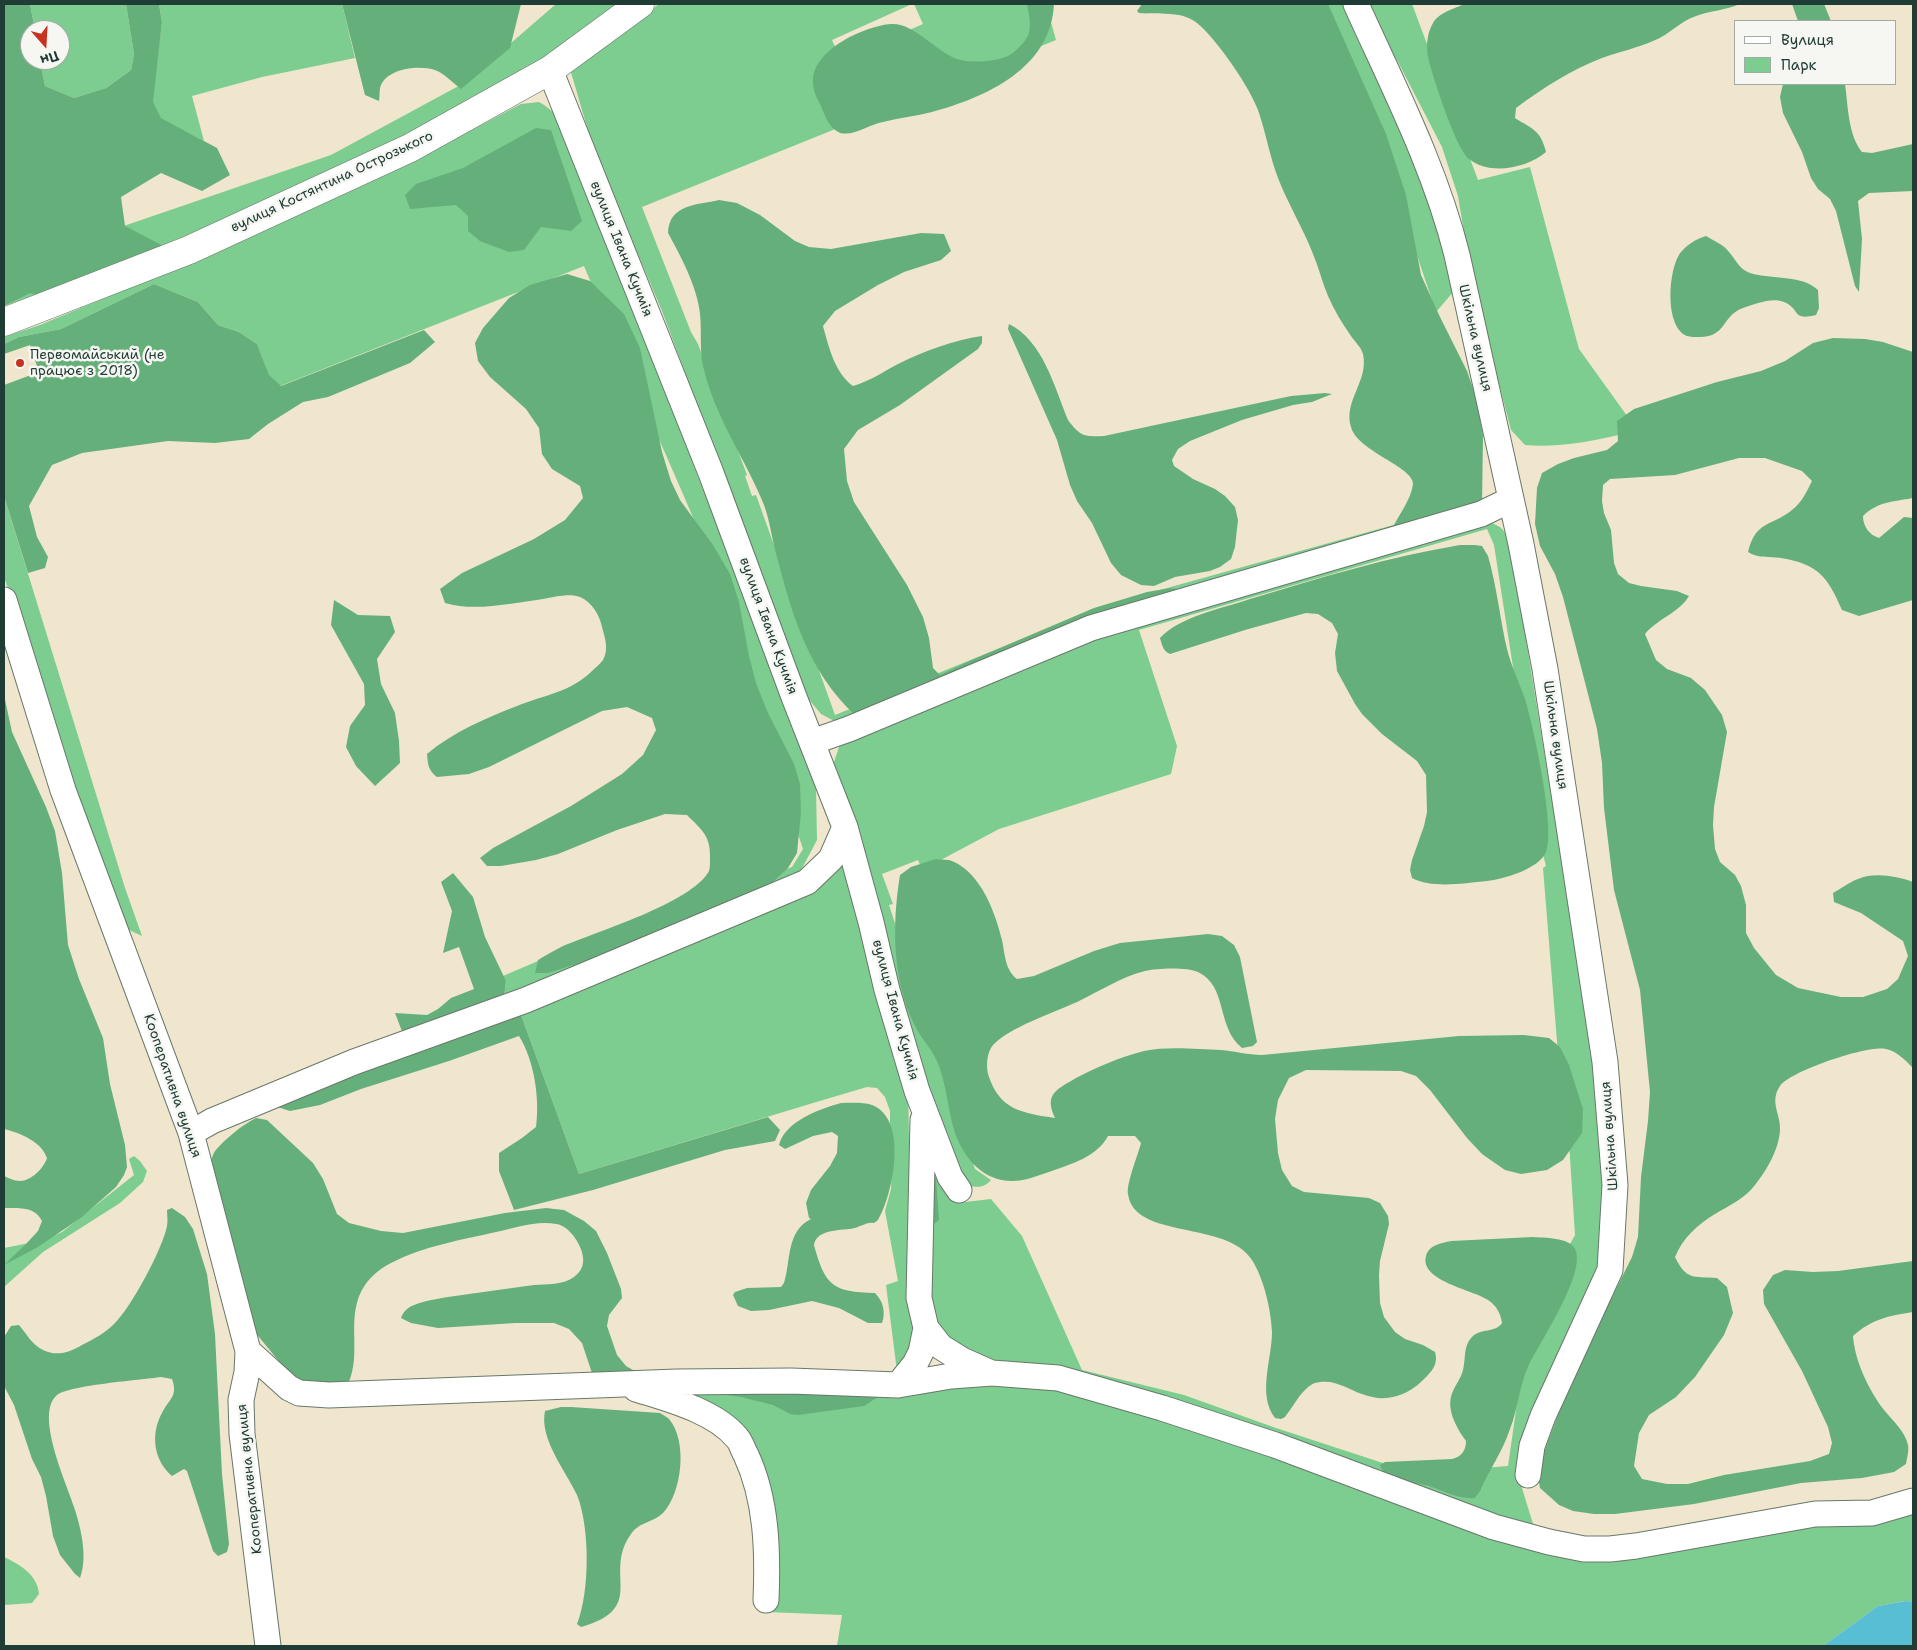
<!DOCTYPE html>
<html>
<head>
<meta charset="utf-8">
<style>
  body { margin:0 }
  #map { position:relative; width:1917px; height:1650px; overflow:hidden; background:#efe6cd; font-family:"Shantell Sans",sans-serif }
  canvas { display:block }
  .frame { position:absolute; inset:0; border:5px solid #1f3d34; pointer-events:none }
  .legend { position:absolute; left:1734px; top:20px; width:162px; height:65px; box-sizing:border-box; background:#f6f6f2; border:1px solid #a0aca6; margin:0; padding:6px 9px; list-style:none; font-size:15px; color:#1f3d34 }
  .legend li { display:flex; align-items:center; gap:10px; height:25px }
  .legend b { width:25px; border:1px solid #a0aca6 }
  .north { position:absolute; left:20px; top:20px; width:50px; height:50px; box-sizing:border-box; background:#f6f6f2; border:1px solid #a0aca6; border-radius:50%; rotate:161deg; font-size:14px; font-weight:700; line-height:20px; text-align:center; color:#1f3d34 }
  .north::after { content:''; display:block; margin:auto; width:18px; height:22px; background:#c8321e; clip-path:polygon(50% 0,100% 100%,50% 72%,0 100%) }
</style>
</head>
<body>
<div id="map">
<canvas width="1917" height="1650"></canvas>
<div class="frame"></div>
<ul class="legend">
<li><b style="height:6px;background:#fff"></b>Вулиця</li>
<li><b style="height:14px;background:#7ccd8f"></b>Парк</li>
</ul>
<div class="north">Пн</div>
</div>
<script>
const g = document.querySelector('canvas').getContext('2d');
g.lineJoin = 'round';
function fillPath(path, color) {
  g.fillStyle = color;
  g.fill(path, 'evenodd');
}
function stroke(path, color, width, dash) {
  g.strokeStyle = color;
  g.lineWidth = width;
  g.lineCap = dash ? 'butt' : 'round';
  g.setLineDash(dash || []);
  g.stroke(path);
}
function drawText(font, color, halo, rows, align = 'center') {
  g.font = font + ' "Shantell Sans",sans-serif';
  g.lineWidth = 5;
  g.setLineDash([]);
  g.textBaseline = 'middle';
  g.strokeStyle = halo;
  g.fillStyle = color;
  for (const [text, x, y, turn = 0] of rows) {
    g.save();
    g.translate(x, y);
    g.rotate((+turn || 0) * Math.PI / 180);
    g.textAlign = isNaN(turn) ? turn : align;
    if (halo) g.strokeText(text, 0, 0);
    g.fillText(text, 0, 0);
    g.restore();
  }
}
fillPath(new Path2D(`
  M30 4H126L134 54 131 70 106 88 74 98 45 86 40 60H60V30H35Z
  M159 4H342L355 58 262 77 192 96 204 141 160 118 152 102 162 22Z
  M556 4H619L500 88 325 177 85 278 4 306V267L331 155 466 82Z
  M659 4H912L832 40 841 60 923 24 914 4H1046L1056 40 642 207 691 332 698 344 747 475 745 476 752 496 756 495 835 715 1106 605 1476 502 838 723 821 714 806 696 662 311 594 151 570 69Z
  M1322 4H1345L1410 143 1444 242 1454 291 1436 312 1373 124Z
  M1363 4H1412L1478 180 1530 167 1579 349 1630 420 1649 428C1609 437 1567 449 1525 445L1511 430 1472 280 1458 196 1442 147 1398 62Z
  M539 102C563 115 568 134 578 159L816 789 817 840 798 876 504 998 506 981 503 976 683 899 743 885 792 867 803 849 714 581V567C672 466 626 367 584 266L280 386 269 376 257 344 239 332 218 325 198 302 154 284 61 329 19 337 4 344V337L40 325 232 245 374 178 468 132 521 104Z
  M4 496 125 888 142 936 127 929 120 920 4 577Z
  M1483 521C1505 525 1507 533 1512 553L1599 1091 1604 1195 1598 1273 1517 1472 1534 1527 992 1364 942 1339 927 1301 936 1178 932 1168 955 1196 965 1202 991 1199 1022 1236 1082 1370 1184 1395 1276 1428 1453 1486 1482 1468 1508 1466 1524 1355 1540 1299 1575 1235 1566 1096 1559 1066 1543 868 1546 866 1541 847 1494 545 1487 529 1139 630 1177 746 1171 774 999 829 922 870 918 860 882 874 893 904 889 905 975 1169 991 1180C984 1188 977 1188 967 1185L934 1120 834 776V762L840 744 1117 625Z
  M842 859 908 1089 911 1232 920 1333 897 1371 886 1285 898 1281 885 1211 891 1189 893 1135 890 1125V1111L885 1097 877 1088 867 1087 813 1103 579 1174 520 1012 618 975 769 907Z
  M134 1156 140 1161 147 1171 143 1182 120 1203 43 1252 4 1287V1248L45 1240 62 1232 134 1175 129 1159Z
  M953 1383 1044 1387 1124 1403 1588 1553 1913 1506V1602L1904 1601 1878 1606 1823 1646H837L842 1615 766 1612 758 1466 661 1388Z
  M4 1557C19 1564 38 1575 39 1594L32 1603 4 1605Z`), '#7ccd8f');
fillPath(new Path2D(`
  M4 4H30L35 30H30V60H40L45 86 74 98 106 88 131 70 134 54 126 4H159L162 22 153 102 161 118 217 148 230 175 202 191 161 173 121 197 125 226 167 248 44 297 30 293 4 306Z
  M342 4H521L510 48 461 89C453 83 444 73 435 70 419 65 389 68 381 85 379 89 380 96 379 101L365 95Z
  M1027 4H1054C1051 68 987 97 932 112 916 116 899 118 883 122 867 125 856 136 840 133 829 128 825 116 821 106 817 99 812 88 813 80 814 49 865 26 891 24 913 22 935 51 957 59 967 62 976 62 987 61 997 60 1007 58 1015 51 1034 35 1031 26 1027 4Z
  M1142 4H1328L1386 134 1406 195 1421 275 1440 317 1467 371 1475 394 1483 435 1482 505 1392 529C1399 514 1411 500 1413 484 1414 467 1357 451 1351 427 1343 401 1369 381 1363 354 1361 347 1355 342 1351 336 1342 323 1334 310 1328 296 1322 282 1319 268 1313 254 1303 228 1288 204 1278 178 1270 157 1266 134 1259 113 1252 90 1216 38 1197 23 1181 10 1158 15 1139 13L1137 11Z
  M1465 4H1740C1726 10 1710 11 1696 16 1679 22 1669 35 1653 41 1637 48 1619 52 1602 58 1571 70 1543 88 1516 108L1515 118C1532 129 1541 130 1546 152 1527 168 1490 176 1469 159 1456 149 1432 75 1428 57 1426 46 1427 33 1433 23 1438 13 1455 8 1465 4Z
  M1792 4H1824L1831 21H1798Z
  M1783 84H1845C1848 105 1848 135 1862 152L1872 153 1913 144V191L1869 193 1858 201 1862 239 1859 292 1855 286 1836 211 1830 199 1818 189 1811 178 1802 152 1783 113 1780 97Z
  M536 128 551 130 582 221 571 231 541 227 524 250 509 252 480 241 468 231V216L456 205 410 209 405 195 416 184 463 168Z
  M719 200 737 203 760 215 795 241 809 247 831 249 921 233 944 234 951 251 941 260 904 272 878 285 835 311 823 326C829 348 835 373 853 386 870 381 883 372 898 364 924 351 954 340 982 336V343L978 349 900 405 858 430 844 449 847 481 854 502 907 585 923 617 929 638 933 668 940 675 974 659 1094 608 1147 592 1171 588 1189 591 854 714C809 672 792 615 777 557 772 540 770 521 764 505 746 460 716 419 704 370 699 352 702 333 700 314 697 286 681 257 668 233 669 204 697 205 719 200Z
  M1706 236C1714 241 1723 244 1729 252 1736 260 1739 269 1750 273 1772 280 1801 274 1818 290L1819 308 1816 315C1791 321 1801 309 1784 302 1772 297 1755 304 1743 308 1721 316 1727 338 1698 337 1695 337 1690 337 1687 336 1664 327 1668 268 1681 252 1688 244 1696 239 1706 236Z
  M567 274 590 281 624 314 640 348 662 452 671 481 680 500 713 545 730 574 739 602 749 656 756 683 768 713 794 764 800 784 801 812 797 853 788 868 764 890 589 960 548 973H535L538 960C545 956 553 951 561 947 595 932 692 903 709 871 710 868 710 863 710 860 711 836 703 831 687 815L665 814 617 830 558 854 536 860 501 866H487L480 858 493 848 571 806 622 774 643 755 656 730 652 718 627 707 602 711 489 767 469 774 437 777C428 770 428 765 427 754 453 732 486 718 517 706 544 695 571 692 592 671 595 668 600 664 603 660 609 649 605 638 602 627 600 616 592 602 580 597 570 593 554 597 543 599 512 603 475 612 445 603L440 589 462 573 534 539 565 520 583 498 580 486 552 469 542 454 539 428 526 409 490 377 478 361 475 343 483 328 509 298 530 285Z
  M154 284 198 302 218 325 239 332 257 344 269 375 281 386 424 330 435 342 410 363 328 397 303 402 268 424 249 439 215 443 168 441 82 453 52 465 29 506 37 537 48 557 45 568 28 573 4 496V385L39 372 30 345 4 354V344L19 337 61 329Z
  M1009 324C1043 341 1054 386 1068 420 1080 436 1084 437 1104 436L1291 396 1325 393 1332 394 1312 402 1293 405 1242 420 1190 441 1178 449 1172 460 1174 466 1193 479 1215 489 1225 496 1235 507 1238 520 1235 547 1231 559 1220 567 1210 571 1175 577 1154 586 1141 585 1121 575 1111 563 1092 523 1077 501 1070 485 1057 440 1008 329Z
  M1833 338 1865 339 1883 342 1913 352V498C1892 502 1879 501 1863 516 1863 526 1869 535 1879 538L1904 517 1913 518V600L1859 616 1842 610C1828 578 1819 564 1781 558 1769 556 1759 559 1748 552 1756 520 1771 527 1792 510 1802 502 1806 493 1812 481L1802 471 1765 458H1739L1675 475 1610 479 1603 485 1602 501 1604 513 1611 530 1614 563 1618 574 1629 583 1641 586 1677 591 1689 596C1679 613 1657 619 1645 634L1656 660 1667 669 1691 678 1705 690 1722 715 1727 732 1714 807 1713 825 1715 849 1720 862 1735 875 1741 886 1746 905V933L1754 948 1776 975 1798 988 1841 997H1863L1887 989 1898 979 1908 956 1903 941 1861 913 1834 902 1833 893C1841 889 1849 882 1858 879 1874 872 1897 876 1913 882V1068C1905 1060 1898 1052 1886 1049 1867 1045 1791 1071 1780 1086 1769 1102 1781 1114 1780 1130 1779 1149 1767 1170 1755 1185 1744 1199 1730 1205 1715 1214 1698 1224 1682 1239 1675 1257 1687 1281 1693 1276 1717 1278L1727 1287 1733 1313 1724 1335 1695 1377 1676 1397 1649 1415 1639 1433 1634 1466 1642 1479 1667 1484H1688L1724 1475 1810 1461 1829 1454 1832 1443 1828 1427 1802 1371 1764 1304 1763 1290 1773 1275 1785 1270 1813 1272 1838 1271 1913 1261V1312C1888 1316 1872 1319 1853 1336 1855 1362 1869 1390 1884 1410 1893 1421 1905 1431 1908 1445 1909 1451 1907 1458 1906 1464L1894 1472 1862 1478 1801 1483 1694 1504 1615 1514H1594L1573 1511 1559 1505 1540 1488 1537 1471 1559 1412 1606 1309 1632 1257 1638 1237 1641 1177 1648 1121 1650 1092 1640 990 1614 890 1604 808 1602 763 1597 729 1563 597 1555 574 1540 546 1535 524 1537 488 1542 473 1558 464 1574 458 1607 450 1618 441 1617 421 1634 409 1717 382 1761 371 1785 361 1813 343Z
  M1460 545H1475L1482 546 1488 556C1497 587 1500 619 1507 649 1511 665 1518 680 1524 696 1533 723 1556 829 1546 852 1539 869 1504 879 1487 881 1464 883 1433 889 1412 878L1410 870 1412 860 1424 826 1427 812 1426 775 1417 761 1382 734 1362 714 1355 704 1337 671 1335 653 1338 634 1332 623 1318 614 1306 613 1245 630 1170 654C1163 651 1162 645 1160 638 1179 617 1223 608 1250 599 1319 578 1388 557 1460 545Z
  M334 600 358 615 390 616 395 632 377 659 381 684 395 713 399 741 400 763 375 786 356 766 346 747 350 726 365 705 364 684 331 625Z
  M4 695 12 732 46 807 55 831 62 873 68 945 79 979 103 1038 110 1084 125 1145 127 1167 124 1175 116 1187 82 1217 38 1247 4 1265 25 1245 38 1231 42 1221C35 1206 18 1208 4 1208V1176C9 1178 14 1181 20 1181 31 1181 44 1168 47 1158 41 1141 20 1133 4 1129Z
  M936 859C941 860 948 859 952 861 981 873 995 912 1002 940 1005 954 1005 970 1017 979L1034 976 1094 951 1120 943 1208 934 1222 936 1234 945 1240 957 1257 1042 1253 1046 1242 1048C1216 1027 1228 986 1198 972 1187 967 1157 968 1145 971 1121 977 1100 991 1077 1002 1053 1013 1010 1027 993 1045 987 1052 986 1065 988 1074 999 1110 1022 1113 1055 1118 1044 1094 1056 1090 1076 1078 1097 1067 1120 1057 1144 1051 1166 1046 1198 1049 1221 1050 1235 1051 1248 1055 1262 1055L1459 1036 1524 1035 1549 1038 1560 1047 1569 1065 1583 1109 1582 1133 1563 1160 1547 1170 1521 1174 1505 1170 1482 1154 1467 1138 1430 1090 1416 1076 1401 1071 1306 1070 1289 1078 1278 1100 1275 1119 1278 1153 1282 1170 1292 1186 1304 1192 1369 1198 1380 1203 1388 1216 1389 1224 1380 1261 1379 1275 1380 1303 1384 1317 1395 1332 1405 1339 1423 1345 1435 1352C1438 1362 1434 1369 1427 1376 1410 1395 1387 1404 1362 1394 1345 1388 1334 1378 1315 1383 1302 1388 1294 1406 1285 1417L1281 1419 1275 1418C1257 1395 1272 1359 1272 1332 1271 1310 1264 1279 1252 1260 1227 1220 1134 1240 1128 1194 1126 1184 1138 1155 1141 1143L1135 1136H1108C1097 1157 1071 1164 1049 1172 1037 1176 1025 1181 1012 1181 983 1181 964 1158 955 1133 948 1111 947 1088 939 1066 934 1051 921 1039 914 1024 892 978 892 924 900 875L911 867Z
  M453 873 473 897 485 937 506 981 504 998 403 1034 395 1013 427 1015 438 1009 451 998 474 989 459 947 443 953 452 911 441 882Z
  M520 1012 579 1174 768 1117 780 1130 775 1141 725 1150 593 1190 514 1210 499 1171V1153L522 1138 536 1127C540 1098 534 1060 519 1036L449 1061 361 1089 320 1105 290 1111 274 1106Z
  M841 1103C851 1103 863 1102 872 1105 909 1119 893 1195 878 1220L874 1223C867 1222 862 1226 855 1228 842 1231 817 1228 814 1245 825 1286 833 1292 875 1293 883 1301 886 1312 882 1323H868L839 1308 812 1301 769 1310 751 1311 738 1306 733 1295 735 1292 747 1288 781 1287 784 1283C791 1261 786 1231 811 1219L809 1218 806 1203 811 1190 830 1166 837 1153 838 1136 832 1132 813 1136 785 1149 779 1145C785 1121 820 1109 841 1103Z
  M256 1118 267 1120 313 1163 323 1179 337 1214 349 1223 381 1231 403 1233 505 1213 546 1208 564 1210 584 1221 596 1231 607 1253 621 1289 622 1298 609 1315 607 1326 617 1355 626 1366 633 1370 881 1395 864 1406 798 1415 790 1414 773 1405 741 1397 593 1376 582 1343 569 1329 554 1323H515L438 1328 411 1323 401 1318C403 1312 408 1307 414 1305 427 1300 441 1298 455 1296 481 1292 507 1289 534 1285 546 1284 564 1285 574 1277 585 1269 585 1258 580 1247 576 1237 566 1225 556 1224 537 1220 515 1228 496 1232 461 1240 424 1246 391 1263 381 1268 371 1276 365 1285 344 1316 363 1352 348 1384L298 1381 282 1365 254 1331 211 1170C211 1164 211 1157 215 1151 225 1139 242 1125 256 1118Z
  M926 1168 936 1178 939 1220 927 1230Z
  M172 1208 185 1217 193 1229 207 1274 215 1334 222 1474 229 1544 227 1552 218 1556 213 1551 187 1471 184 1469 172 1476C153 1460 150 1433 163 1411 170 1398 178 1396 172 1379L161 1377C141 1380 70 1385 57 1395 34 1414 67 1484 74 1507 81 1528 88 1557 80 1578L75 1574 60 1555 53 1536 46 1496 41 1477 32 1459 14 1405 4 1386V1337L11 1326 19 1325C26 1333 32 1345 43 1350 57 1357 70 1352 82 1345 94 1339 105 1333 114 1324 131 1308 163 1248 167 1226 168 1221 167 1215 167 1210Z
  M1533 1237C1544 1238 1569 1237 1575 1249 1587 1273 1539 1343 1528 1367 1519 1387 1518 1409 1510 1429 1503 1451 1489 1470 1480 1491L1475 1498C1459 1500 1440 1489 1425 1485 1412 1482 1398 1482 1387 1474 1383 1472 1381 1468 1380 1465L1385 1462 1452 1459C1461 1457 1466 1451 1466 1441 1456 1427 1445 1408 1453 1391 1456 1384 1461 1378 1463 1370 1466 1358 1463 1346 1472 1337 1480 1328 1496 1333 1502 1323 1501 1314 1496 1305 1488 1300 1474 1290 1419 1281 1426 1256 1429 1245 1441 1243 1451 1241Z
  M561 1407H571L660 1413C663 1415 667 1417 669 1419 688 1441 682 1493 663 1513 654 1522 639 1522 631 1534 602 1574 649 1608 581 1627L577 1624C590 1592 590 1527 577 1495 566 1471 539 1439 545 1411Z`), '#65b07a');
fillPath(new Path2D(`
  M1905 1601 1913 1602V1646H1823L1878 1606Z`), '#57bed4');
const minor = new Path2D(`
  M1356 4C1393 86 1435 167 1457 255L1521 544 1545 669 1605 1062 1615 1185 1610 1270 1543 1416 1532 1446 1528 1475
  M550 70 711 473 794 697 845 827 871 922 887 990 917 1091 950 1177 959 1190
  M4 600 63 790 191 1133 248 1351 247 1372 241 1400 242 1434 268 1646
  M812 742 849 729 1091 628 1481 514 1510 500
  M923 1120 919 1298 926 1328 941 1347 962 1360 989 1372
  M191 1133 212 1121 354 1062 526 1000 807 882 831 859 845 827
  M248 1351 289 1388 299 1393 329 1395 677 1382 791 1381 898 1385 951 1376 992 1373 1058 1378 1162 1408 1275 1445 1494 1527 1549 1542 1584 1549H1610L1636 1546 1815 1514 1872 1513 1913 1501
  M898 1385 915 1364 921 1352 926 1328
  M636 1389C668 1399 715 1411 737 1438 741 1442 743 1450 746 1455 767 1500 768 1552 766 1600`);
const tertiary = new Path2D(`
  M4 322 189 250 410 148 550 70 640 4`);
stroke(minor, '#68786a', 27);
stroke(tertiary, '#68786a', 29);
stroke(minor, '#fff', 25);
stroke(tertiary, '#fff', 28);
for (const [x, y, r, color] of [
  [20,363,5,"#c8321e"]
]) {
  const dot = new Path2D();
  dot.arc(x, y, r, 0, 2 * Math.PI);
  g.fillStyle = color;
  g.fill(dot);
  stroke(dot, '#f6f6f2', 2);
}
drawText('14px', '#1f3d34', '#f6f6f2', [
  ["вулиця Костянтина Острозького",332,182,-25],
  ["вулиця Івана Кучмія",621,249,68],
  ["Шкільна вулиця",1475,338,77],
  ["вулиця Івана Кучмія",768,626,70],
  ["Шкільна вулиця",1555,735,82],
  ["вулиця Івана Кучмія",895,1010,75],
  ["Кооперативна вулиця",172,1086,71],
  ["Шкільна вулиця",1610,1136,-94],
  ["Кооперативна вулиця",250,1479,-96]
]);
drawText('14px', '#1f3d34', '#f6f6f2', [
  ["Первомайський (не",30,355],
  ["працює з 2018)",30,371]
], 'left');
</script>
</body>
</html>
